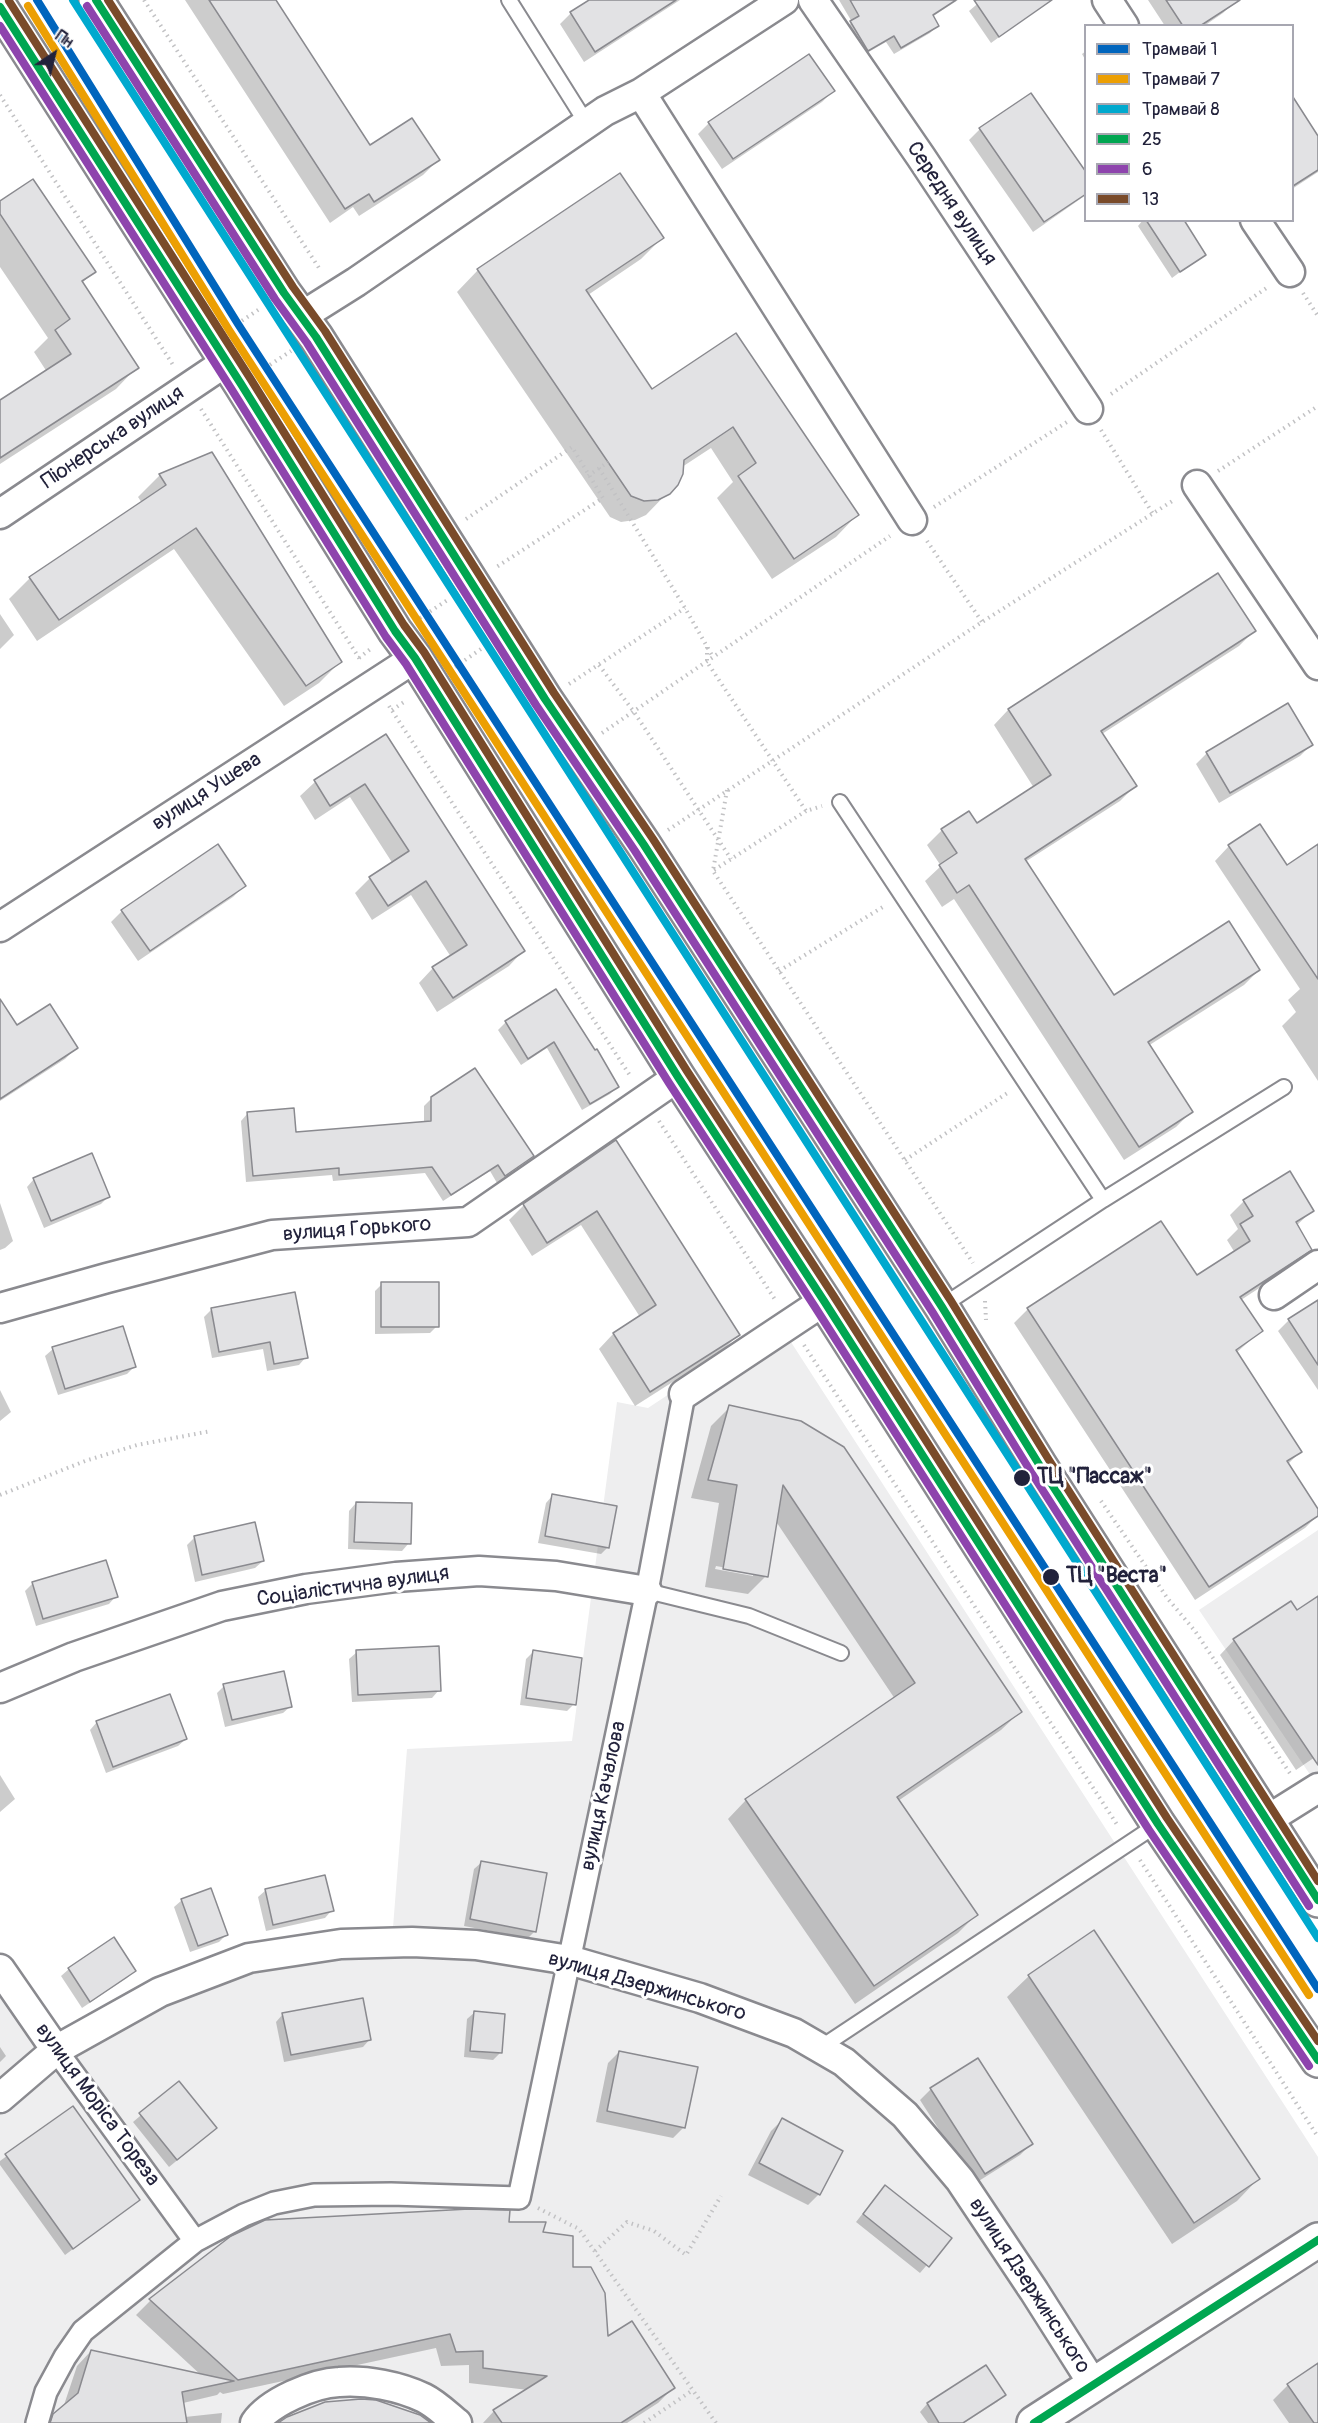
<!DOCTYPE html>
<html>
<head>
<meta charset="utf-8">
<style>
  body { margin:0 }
  #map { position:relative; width:1318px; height:2423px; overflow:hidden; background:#fff; font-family:Pangolin,sans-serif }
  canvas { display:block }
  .legend { position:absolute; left:1084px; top:24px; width:210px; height:198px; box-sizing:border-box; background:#fff; border:2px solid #a7a7b1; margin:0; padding:8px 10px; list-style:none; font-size:18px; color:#22223b }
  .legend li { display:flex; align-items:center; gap:12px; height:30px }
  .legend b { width:30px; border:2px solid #a7a7b1 }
  .north { position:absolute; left:24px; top:24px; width:60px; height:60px; -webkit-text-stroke:4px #fff; paint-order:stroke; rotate:35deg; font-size:16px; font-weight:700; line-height:24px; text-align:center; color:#22223b }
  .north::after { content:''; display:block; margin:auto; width:21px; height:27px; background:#22223b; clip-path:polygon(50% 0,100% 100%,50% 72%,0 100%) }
</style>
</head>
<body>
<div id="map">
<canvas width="1318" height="2423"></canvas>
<ul class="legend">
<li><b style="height:8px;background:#0065bd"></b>Трамвай 1</li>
<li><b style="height:8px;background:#ec9f03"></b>Трамвай 7</li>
<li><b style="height:8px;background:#00a9ce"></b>Трамвай 8</li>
<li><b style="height:8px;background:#00a651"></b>25</li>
<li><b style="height:8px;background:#8e44ad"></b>6</li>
<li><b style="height:8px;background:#7a4b2a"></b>13</li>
</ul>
<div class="north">Пн</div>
</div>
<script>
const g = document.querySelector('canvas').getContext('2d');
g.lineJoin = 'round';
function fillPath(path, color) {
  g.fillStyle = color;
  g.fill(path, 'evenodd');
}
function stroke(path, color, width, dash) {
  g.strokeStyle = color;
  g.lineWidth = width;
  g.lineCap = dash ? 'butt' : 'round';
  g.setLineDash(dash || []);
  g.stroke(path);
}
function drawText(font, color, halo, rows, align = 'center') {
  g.font = font + ' Pangolin,sans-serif';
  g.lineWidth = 6;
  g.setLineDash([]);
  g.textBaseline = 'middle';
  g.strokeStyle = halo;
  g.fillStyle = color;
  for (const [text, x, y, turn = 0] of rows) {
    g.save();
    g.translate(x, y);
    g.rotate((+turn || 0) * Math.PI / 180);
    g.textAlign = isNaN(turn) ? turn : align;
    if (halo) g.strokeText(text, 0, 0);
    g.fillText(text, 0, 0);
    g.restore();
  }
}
fillPath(new Path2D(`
  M778 1322 1318 2157V2423H0V1985L55 2065 143 2012 230 1978 308 1961 391 1953 407 1749 572 1741 617 1402 648 1408Z
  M1318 1530V1775L1313 1779 1199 1610Z`), '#eeeeef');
fillPath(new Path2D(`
  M185 0H274L369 147 438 160 423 175 359 216 353 207 330 223Z
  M592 0H680L584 62 560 24 571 13Z
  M839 0H958L932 17 937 26 930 33 894 54 886 42 860 57 844 30 852 22Z
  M982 0H1050L991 43 969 11Z
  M1148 0H1233L1234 2 1223 13 1204 26H1165Z
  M1086 51V61L1082 54Z
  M833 91 822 102 722 169 698 134 709 123Z
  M1030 95 1086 174V195L1033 232 969 140 980 129Z
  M1292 100 1318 138V172L1292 189Z
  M0 202 94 272 82 283 137 367 116 389 0 464V402L47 372 34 352 48 338 0 267Z
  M1143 220H1182L1204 254 1172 278 1138 226Z
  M662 238 641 259 588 295 651 391 736 335 857 515 836 537 772 579 717 498 733 482 711 448 682 467 676 484 646 515 635 520 621 522 610 517 457 292 478 270Z
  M211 454 340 662 319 683 284 706 174 549 37 641 9 599 30 578 142 503 138 497 159 476Z
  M1217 575 1254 631 1239 646 1102 734 1135 786 1120 801 1025 862 1114 997 1259 970 1244 985 1148 1046 1191 1112 1176 1127 1124 1160 954 899 942 907 925 881 941 866 927 845 942 830 977 825 1034 788 994 725 1008 710Z
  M0 614 14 635 0 649Z
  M385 736 523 951 509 966 437 1012 419 983 433 968 451 957 411 895 372 920 355 893 370 878 393 864 350 797 315 820 300 796 315 782Z
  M1311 745 1300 756 1219 803 1196 764 1207 753Z
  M1229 846 1286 867 1318 846V1081L1282 1026 1296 1012 1288 1000 1300 989 1215 861Z
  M244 886 233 897 138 961 111 922 122 911Z
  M555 991 617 1087 610 1094 582 1110 547 1048 521 1065 498 1030 506 1022Z
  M0 1002 17 1027 76 1048 65 1059 0 1101Z
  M432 1098 532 1156 497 1183 490 1171 443 1201 425 1173 333 1181 332 1175 246 1182 241 1121 248 1113 295 1134 424 1123V1106Z
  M616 1142 738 1335 723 1350 635 1406 599 1349 613 1334 640 1317 581 1225 532 1256 509 1220 524 1205Z
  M34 1179 109 1196 101 1204 44 1228 27 1187Z
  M1244 1201 1312 1211 1296 1226 1311 1250 1296 1264 1241 1300 1261 1331 1236 1353 1300 1452 1287 1465 1318 1512V1515L1305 1528 1195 1600 1014 1323 1028 1309 1196 1277 1235 1253 1227 1240 1238 1229 1230 1215Z
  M0 1203 13 1241 5 1248 0 1250Z
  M382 1284 437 1326 430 1333 375 1334V1291Z
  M1318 1302V1390L1278 1331 1289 1320Z
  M212 1309 306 1357 299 1365 267 1371 263 1349 212 1358 204 1317Z
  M53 1349 134 1367 127 1374 58 1395 45 1356Z
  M0 1390 11 1412 0 1421Z
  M730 1407 1020 1712 1001 1730 898 1801 976 1915 958 1933 855 2004 728 1819 746 1800 895 1699 775 1520 766 1576 748 1594 705 1587 719 1503 691 1498 711 1426ZM716 1566 753 1573V1576L715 1569Z
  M553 1495 608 1547 601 1554 538 1543 546 1503Z
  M356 1503 409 1543 402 1551 348 1549 349 1511Z
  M254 1524 263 1561 255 1568 195 1582 187 1545 194 1538Z
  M33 1583 116 1596 109 1604 36 1626 25 1591Z
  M1318 1598V1755L1296 1770 1220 1655 1234 1640 1297 1612Z
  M357 1652 439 1690 432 1698 352 1702 349 1659Z
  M533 1652 574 1704 567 1711 520 1705 526 1659Z
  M224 1686 291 1706 283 1713 225 1727 217 1693Z
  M97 1722 186 1739 178 1746 106 1773 90 1730Z
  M0 1775 15 1799 0 1812Z
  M482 1862 535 1931 528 1938 464 1926 474 1869Z
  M266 1890 332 1910 325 1918 266 1931 258 1897Z
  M182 1900 226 1935 219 1942 190 1952 174 1907Z
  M69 1969 135 1970 127 1978 82 2008 61 1976Z
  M1029 1976 1258 2179 1237 2201 1172 2244 1007 1997Z
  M475 2012 500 2053 493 2060 464 2057 467 2019Z
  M283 2014 370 2039 363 2047 284 2062 276 2022Z
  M0 2047 6 2056 0 2062Z
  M619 2052 684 2127 673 2138 596 2122 608 2063Z
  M179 2083 208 2135 169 2167 133 2122Z
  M931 2089 1031 2144 1020 2155 974 2184 920 2100Z
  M72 2108 139 2200 65 2255 0 2165V2161Z
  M782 2120 819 2194 808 2205 748 2175 771 2131Z
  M878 2194 949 2239 920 2273 856 2222Z
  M508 2223 541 2233 572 2268 606 2339 673 2388 658 2403 627 2423H483L494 2411 528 2390 469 2383V2365L441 2366 436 2348 223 2394 220 2392 217 2395 183 2403 185 2417 222 2413 221 2423H58L77 2366 91 2351 202 2376 136 2315 150 2301 232 2238Z
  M1318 2365V2423H1289L1273 2400 1288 2385Z
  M985 2367 1004 2395 997 2402 964 2423H928L920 2412 927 2404Z`), '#0003');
const building = new Path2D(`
  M209 0H276L370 145 412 118 440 160 374 202 369 194 345 209Z
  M589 0H676L595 52 570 12Z
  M850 0H956L933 15 939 26 901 48 894 36 868 51 850 21 859 16Z
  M974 0H1052L999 37Z
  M1166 0H1240L1200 26H1183Z
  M809 54 835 91 733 159 708 122Z
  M1031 93 1086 172V194L1044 222 979 128Z
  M1293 97 1318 136V170L1293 186Z
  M620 173 664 238 586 290 652 389 736 333 859 515 794 559 738 476 756 463 733 427 684 460 683 474 678 485 670 494 658 500 644 501 631 496 477 269Z
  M33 179 96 272 82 281 139 368 0 458V400L71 354 55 330 70 319 0 214V201Z
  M1146 220H1184L1206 255 1180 272Z
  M212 452 342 662 306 686 196 528 59 620 29 577 166 485 159 474Z
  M1218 573 1256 631 1101 731 1137 786 1025 859 1114 995 1229 921 1260 970 1148 1042 1193 1112 1139 1147 969 885 957 893 939 865 957 853 941 829 969 811 977 823 1051 775 1008 709Z
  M1288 703 1313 745 1230 793 1206 752Z
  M386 734 525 951 453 998 432 967 467 945 426 881 388 906 369 877 409 851 365 784 330 806 314 780Z
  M1260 824 1287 865 1318 844V979L1228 845Z
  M218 844 246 886 150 951 121 910Z
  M556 989 595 1050 597 1049 619 1087 590 1104 554 1042 528 1059 505 1021Z
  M0 999 17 1025 50 1004 78 1048 0 1099Z
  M475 1068 534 1156 505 1176 498 1165 451 1195 432 1167 339 1175V1168L253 1176 247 1112 294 1108 296 1132 431 1121V1097Z
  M616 1140 740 1335 650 1392 613 1333 656 1305 597 1211 547 1243 523 1204Z
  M92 1153 110 1197 51 1221 33 1178Z
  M1290 1171 1314 1211 1296 1222 1312 1250 1240 1297 1263 1331 1236 1350 1302 1452 1287 1461 1318 1509V1516L1209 1587 1027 1308 1161 1221 1197 1275 1250 1241 1240 1224 1253 1216 1243 1200Z
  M381 1282H439V1327H381Z
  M295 1292 308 1358 274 1364 270 1342 219 1352 211 1308Z
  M1318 1300V1365L1288 1319Z
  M123 1326 136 1367 65 1389 52 1347Z
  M729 1405 801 1421 844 1447 1022 1712 897 1797 978 1915 874 1986 745 1799 915 1683 783 1485 768 1577 723 1569 737 1485 708 1480Z
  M552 1494 617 1506 609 1548 545 1536Z
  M356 1502 412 1503 411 1544 354 1542Z
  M255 1522 264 1561 202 1575 194 1536Z
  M106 1560 118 1597 43 1619 32 1582Z
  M1318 1596V1765L1233 1639 1291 1601 1297 1610Z
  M439 1646 441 1691 358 1695 356 1650Z
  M533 1650 582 1658 576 1705 526 1698Z
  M284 1671 292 1707 232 1720 223 1684Z
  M170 1694 187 1739 113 1767 96 1721Z
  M481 1861 547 1873 536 1932 470 1919Z
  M325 1875 334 1911 273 1925 265 1889Z
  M211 1888 228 1935 198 1946 181 1899Z
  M1094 1930 1260 2179 1194 2223 1028 1975Z
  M114 1937 136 1971 90 2002 68 1968Z
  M363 1998 371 2040 291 2055 282 2013Z
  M474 2011 505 2014 502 2053 470 2051Z
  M619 2051 698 2067 685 2128 607 2111Z
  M978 2058 1033 2144 985 2174 930 2088Z
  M179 2081 217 2128 177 2160 139 2113Z
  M73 2106 140 2200 73 2249 5 2154Z
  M782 2118 843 2151 820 2195 759 2163Z
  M885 2185 952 2238 929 2267 863 2214Z
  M469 2209 510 2210 509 2222H546L543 2232 573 2236V2267H591L605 2293 608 2336 632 2321 675 2388 621 2423H502L493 2410 547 2376 483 2368V2351L456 2352 450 2334 238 2380 149 2299 231 2236 265 2220Z
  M91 2350 234 2381 182 2392 187 2423H50L53 2414 78 2393Z
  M1318 2363V2423H1314L1287 2384Z
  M986 2365 1006 2395 963 2423H939L927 2403Z
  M361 2399 376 2400 420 2415 431 2423H278L287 2417 325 2402Z`);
fillPath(building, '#e2e2e4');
stroke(building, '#8a8a8f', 1.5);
const service = new Path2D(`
  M509 0 587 124
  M840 802 1103 1200
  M942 1306 1103 1200 1284 1087
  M647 1591 749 1616 841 1653
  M820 2048 1158 1824`);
const pedestrian = new Path2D(`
  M56 2050 195 2241
  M37 2423 46 2392 65 2357 83 2331 195 2241 244 2215 274 2203 314 2195 391 2194 519 2198 647 1591 684 1394`);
const minor = new Path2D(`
  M813 0 921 157 1088 409
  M1107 0 1124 26
  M641 93 912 520
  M1255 220 1290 272
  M302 316 356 282 605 111 641 93 784 0
  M1197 485 1318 665
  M0 514 226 362
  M0 927 415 658
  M1274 1295 1318 1265
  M0 1308 107 1278 272 1235 468 1222 678 1077
  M684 1394 824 1301
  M0 1688 74 1657 222 1606 306 1589 396 1577 479 1571 556 1576 647 1591
  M1267 1820 1318 1788
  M0 1969 56 2050
  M0 2098 56 2050 160 1992 249 1958 341 1944 412 1942 476 1945 569 1960 700 1998 794 2033 844 2062 905 2115 960 2180 1034 2291 1093 2384
  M255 2423C269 2402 314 2383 339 2382 367 2380 399 2386 424 2398 436 2404 447 2415 457 2423`);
const secondary = new Path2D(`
  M96 0 284 293 316 337 545 699 644 845 942 1307 1040 1466 1318 1900
  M0 7 241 384 395 631 415 658 678 1077 824 1301 1158 1824 1318 2060
  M1034 2423 1318 2240`);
stroke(service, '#8a8a8f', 18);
stroke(pedestrian, '#8a8a8f', 26);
stroke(minor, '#8a8a8f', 33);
stroke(secondary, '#8a8a8f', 38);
stroke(new Path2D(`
  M144 0 321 271
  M0 95 173 365
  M1303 293 1318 316
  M237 324 261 308
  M265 368 291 351
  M1111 394 1268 287
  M201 409 361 661
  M1101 430 1153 514
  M599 468 685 608 713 657
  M1218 471 1318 406
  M588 476 608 462
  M934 507 1067 422
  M466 519 572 447 603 498 495 568
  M927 541 982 622
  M420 618 449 599
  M707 647V662L806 811 822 806
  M359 658 373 647
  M599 665 634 712 731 859
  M455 667 481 649
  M569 684 685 608
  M389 706 631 1077
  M392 710 407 700
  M602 733 890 536
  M727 790 713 871 973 1263
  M668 830 982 622 1174 500
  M714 870 806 811
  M779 971 886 905
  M659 1121 776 1301
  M905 1160 1009 1092
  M985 1301 986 1320
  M804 1345 1118 1826
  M0 1495 85 1461 137 1445 211 1431
  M1101 1501 1168 1599 1195 1631 1291 1775
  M1140 1860 1318 2137
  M538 2208 579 2229 716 2423
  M595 2251 627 2222 654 2231 686 2255 721 2196
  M644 2423 693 2390`), '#c2c2c4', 4, [1.5, 4.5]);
stroke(service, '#fff', 14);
stroke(pedestrian, '#fff', 21);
stroke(minor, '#fff', 28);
stroke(secondary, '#fff', 33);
stroke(new Path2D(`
  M96 0 284 293 316 337 545 699 644 845 942 1307 1040 1466 1318 1900
  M0 7 241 384 395 631 415 658 678 1077 824 1301 1158 1824 1318 2060
  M1034 2423 1318 2240`), '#00a651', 8);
stroke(new Path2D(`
  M87 6 275 299 307 343 536 705 635 851 933 1313 1031 1472 1309 1906
  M0 26 232 390 386 637 406 664 669 1083 815 1307 1149 1830 1309 2066`), '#8e44ad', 8);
stroke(new Path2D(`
  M108 0 293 287 325 331 554 693 653 839 951 1301 1049 1460 1318 1881
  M9 1 250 378 404 625 424 652 687 1071 833 1295 1167 1818 1318 2041`), '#7a4b2a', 8);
stroke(new Path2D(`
  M37 0 238 324 1318 1989`), '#0065bd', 8);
stroke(new Path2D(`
  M28 6 229 330 1309 1995`), '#ec9f03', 8);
stroke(new Path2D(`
  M73 0 1318 1938`), '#00a9ce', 8);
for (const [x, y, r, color] of [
  [1022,1478,9,"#22223b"],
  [1051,1577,9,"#22223b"]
]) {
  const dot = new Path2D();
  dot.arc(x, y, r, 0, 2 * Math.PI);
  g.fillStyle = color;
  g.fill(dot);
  stroke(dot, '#fff', 2);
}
drawText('21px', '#22223b', '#fff', [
  ["Середня вулиця",951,204,56],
  ["Піонерська вулиця",113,438,-34],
  ["вулиця Ушева",207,792,-33],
  ["вулиця Горького",357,1230,-4],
  ["Соціалістична вулиця",353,1587,-8],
  ["вулиця Качалова",604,1796,-78],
  ["вулиця Дзержинського",647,1987,16],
  ["вулиця Моріса Тореза",97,2105,54],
  ["вулиця Дзержинського",1029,2286,57]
]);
drawText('bold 21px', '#22223b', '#fff', [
  ["ТЦ \"Пассаж\"",1037,1478],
  ["ТЦ \"Веста\"",1066,1577]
], 'left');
</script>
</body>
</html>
